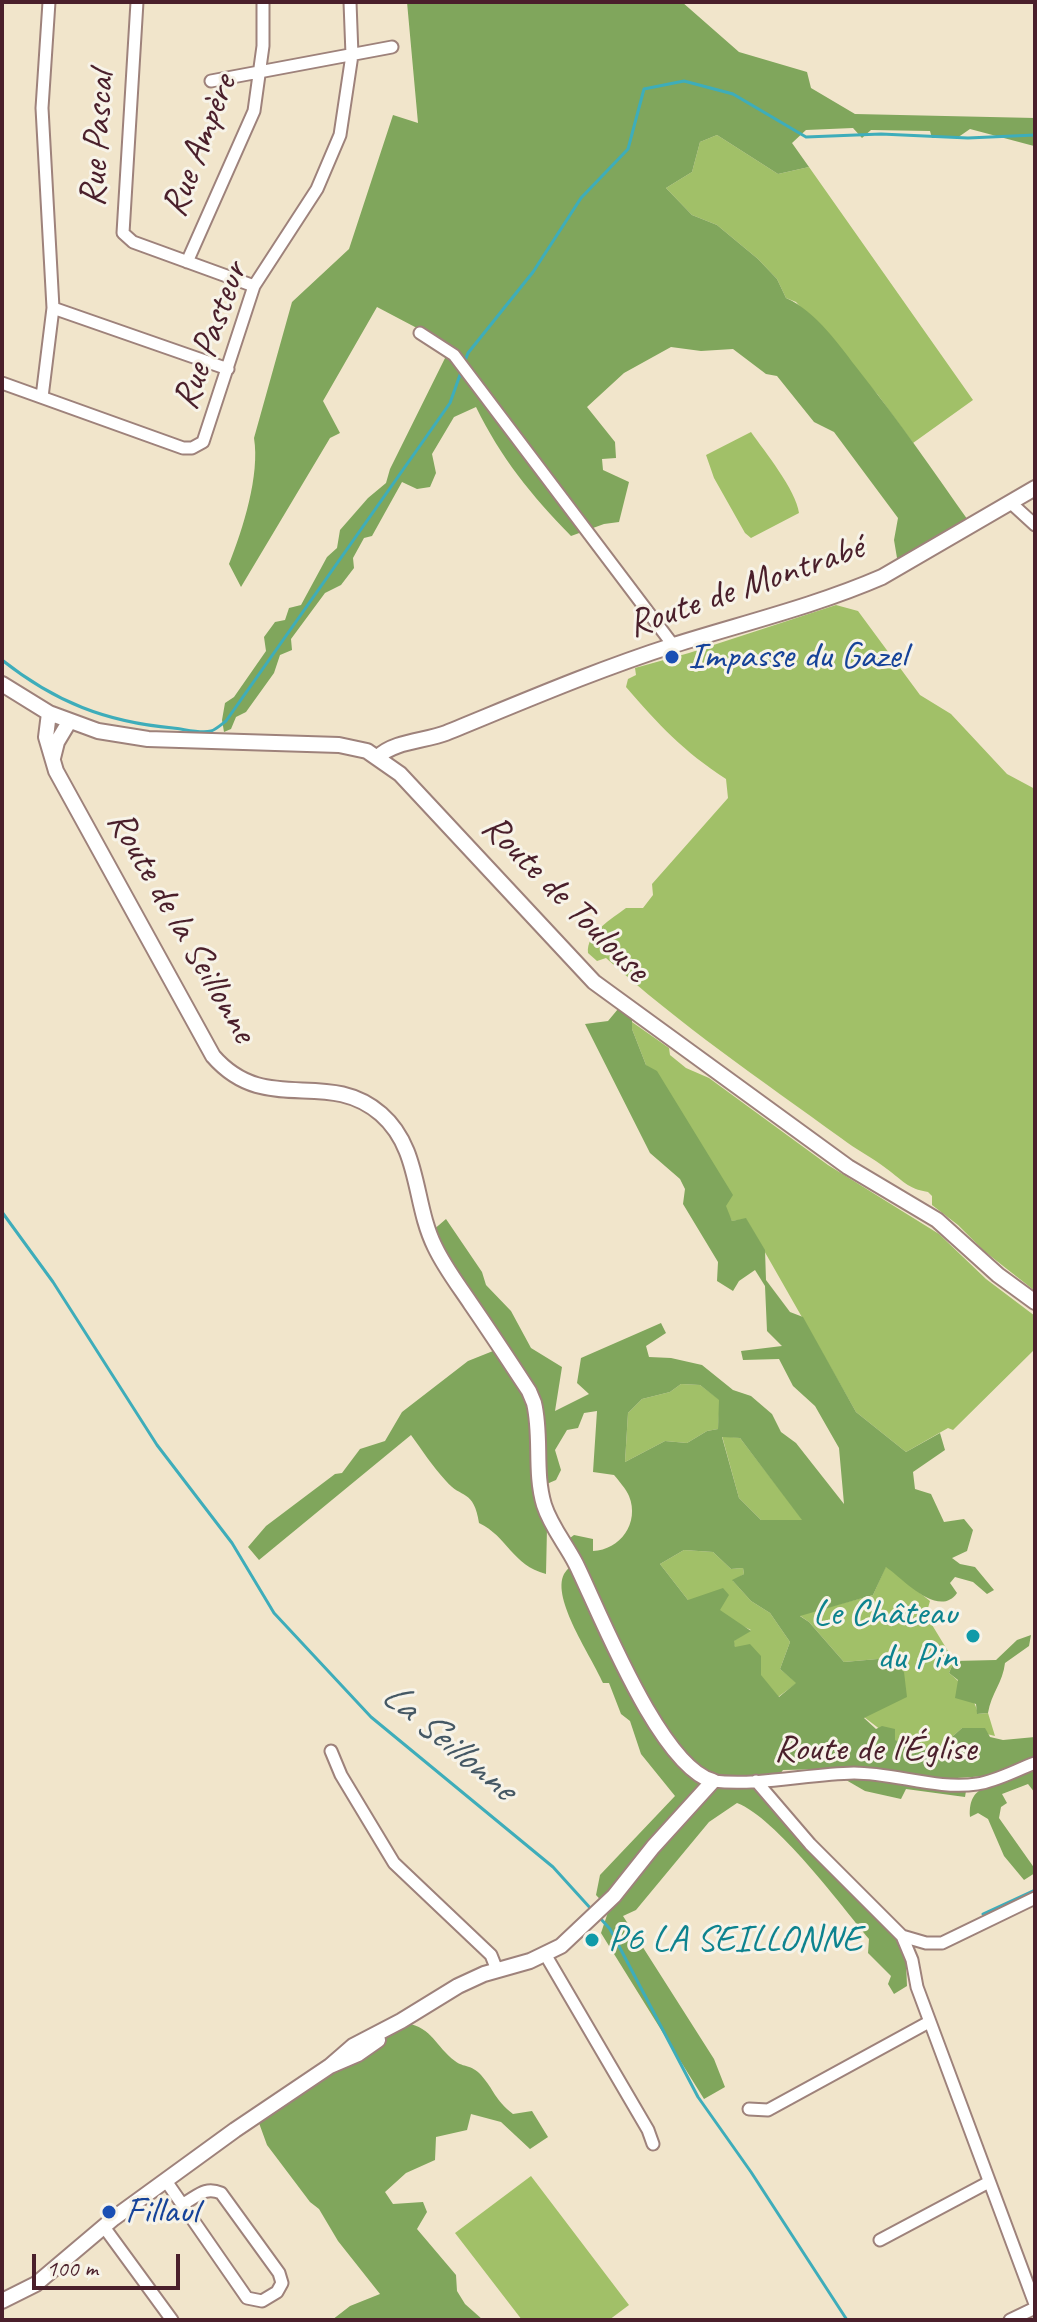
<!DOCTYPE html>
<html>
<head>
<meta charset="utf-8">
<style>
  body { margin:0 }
  #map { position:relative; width:1037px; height:2322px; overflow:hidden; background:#f1e5cb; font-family:Caveat,sans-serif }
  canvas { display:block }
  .frame { position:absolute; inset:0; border:4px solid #4a1f2b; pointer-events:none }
  .scale { position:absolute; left:32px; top:2254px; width:148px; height:36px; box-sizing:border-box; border:4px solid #4a1f2b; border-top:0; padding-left:10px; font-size:24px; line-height:28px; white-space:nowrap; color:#4a1f2b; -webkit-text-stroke:6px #f7f3e8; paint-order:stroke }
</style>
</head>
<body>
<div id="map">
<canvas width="1037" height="2322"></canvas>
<div class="frame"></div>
<div class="scale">100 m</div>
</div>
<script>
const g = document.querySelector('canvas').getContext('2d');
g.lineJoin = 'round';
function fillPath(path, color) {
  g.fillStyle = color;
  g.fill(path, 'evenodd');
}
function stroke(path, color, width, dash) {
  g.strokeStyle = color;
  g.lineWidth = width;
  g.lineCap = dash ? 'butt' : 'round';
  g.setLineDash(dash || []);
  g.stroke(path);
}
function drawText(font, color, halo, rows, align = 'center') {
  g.font = font + ' Caveat,sans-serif';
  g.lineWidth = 6;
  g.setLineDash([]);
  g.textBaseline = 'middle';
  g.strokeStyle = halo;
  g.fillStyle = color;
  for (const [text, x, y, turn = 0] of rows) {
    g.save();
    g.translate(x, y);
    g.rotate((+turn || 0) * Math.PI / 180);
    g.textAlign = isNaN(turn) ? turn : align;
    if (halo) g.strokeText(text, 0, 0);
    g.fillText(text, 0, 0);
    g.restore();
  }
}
fillPath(new Path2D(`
  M717 135 778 174 809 167 973 400 913 443 878 395 796 302 786 298 777 279 758 259 717 225 692 215 666 188 692 172 700 142Z
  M751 432C765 452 796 490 799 513L751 538 745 533 714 478 706 455Z
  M836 605 858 611 920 695 951 714 1007 774 1035 789V1291L984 1251 958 1225 932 1205V1196L928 1192C908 1189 902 1180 887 1169 873 1158 855 1149 841 1138 761 1080 679 1024 606 958L597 961 588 953C586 933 612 919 626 908H643L653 895 652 884 728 798 726 779C683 751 659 725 626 687L628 679 636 675 635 668 689 653Z
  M632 1022 669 1048 670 1055 686 1068 709 1078 828 1165 939 1234 986 1279 1035 1316V1349L953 1430 948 1428 906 1452 856 1412 746 1219 732 1221 646 1065 632 1029Z
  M681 1384 700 1385 720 1400 718 1429 707 1431 687 1443 665 1441 625 1462 628 1413 642 1399 670 1392Z
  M722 1436 740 1438 803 1520H761L739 1498Z
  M684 1550 713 1552 731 1569 743 1568 744 1574 733 1581 751 1601 770 1613 790 1642 780 1669 797 1683 778 1697 735 1647 733 1641 751 1630 688 1600 660 1564Z
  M886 1566 930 1601 926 1615 954 1661 949 1673C962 1683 975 1698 978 1714L988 1713 995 1736 962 1728 935 1752 894 1740 864 1717 889 1658 844 1662 809 1622 799 1615 873 1595Z
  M531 2176 629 2305 609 2320H522L455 2233Z`), '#a1c068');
fillPath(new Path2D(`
  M407 2H682L739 52 807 72 811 88 855 114 1035 118 1034 146 970 129 957 138H932L930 131 871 130 862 138 853 128 806 130 792 143 809 167 778 174 717 135 700 142 692 172 666 188 692 215 717 225 758 259 777 279 786 298C817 312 839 345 860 372 899 421 934 472 970 523L898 564 894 540 898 518 834 432 814 422 777 376 766 374 733 349 701 351 671 347 624 373 587 407 615 442 616 458 602 459 603 470 629 482 619 522 604 524 571 536C531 495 501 458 476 407L454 417 432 454 436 473 430 487 417 489 402 482 372 536 364 538 353 558 354 568 341 585 325 593 291 639 292 650 280 655 274 673 246 712 236 717 231 729 224 732 222 720 225 703 234 697 266 651 264 637 275 622 285 620 289 608 301 605 327 557 337 548 340 530 368 498 386 483 390 469 451 346 377 307 323 401 340 433 330 438 241 587 229 564C243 529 260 475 254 438L292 302 349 249 393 115 418 123Z
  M618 1009 632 1018V1029L646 1065 657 1071 733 1195 726 1206 732 1221 746 1218 765 1250 766 1280 790 1312 803 1317 856 1412 906 1452 940 1433 945 1450 913 1472 915 1489 931 1494 944 1522 964 1519 973 1530 967 1551 952 1558 960 1564 975 1567 994 1590 987 1594 973 1582 955 1577 950 1583 957 1593C939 1619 903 1579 886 1567L873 1595 800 1616 809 1622 844 1662 889 1658 904 1672 907 1697 864 1718 876 1729 882 1726 895 1729V1740L935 1752 962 1728H985L990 1737 1003 1740 1035 1737V1793L1028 1784 1002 1794 1007 1803 1001 1807 999 1818 1035 1869V1873L1024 1880 1004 1856 988 1819 978 1813 970 1817C968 1781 995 1789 1019 1772L1014 1765 987 1776 942 1779 966 1791 965 1797 906 1789 901 1799 865 1791 827 1769 783 1770 771 1786 774 1796 905 1938 907 1986 894 1994 888 1984 891 1976 868 1953 869 1939C840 1904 776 1818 737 1803L709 1822 636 1910 623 1916 714 2059 725 2087 704 2099 601 1933 609 1909 596 1895 600 1875 675 1796 641 1754 630 1721 621 1714 609 1683H603C592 1657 551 1599 564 1574 567 1569 573 1564 577 1560L566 1541 574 1535 593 1539V1551C620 1550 640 1523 629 1496 626 1489 619 1481 614 1475L593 1472 597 1411 584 1413 578 1428 567 1430 555 1450 561 1470 556 1480 535 1489 547 1528 546 1574C512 1565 508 1537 479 1523 474 1489 461 1499 446 1481 433 1467 422 1450 411 1435L259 1560 248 1547 266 1526 335 1474 342 1473 360 1449 385 1441 402 1412 468 1361 498 1349 491 1326 474 1295 446 1264 432 1231 446 1219 482 1272 486 1285 511 1311 531 1348 562 1367 555 1411 589 1394 577 1383 581 1358 661 1323 666 1333 646 1346 649 1357 671 1358 702 1365 733 1390 751 1396 772 1414 781 1432 796 1443 844 1504 839 1448 815 1406 793 1386 779 1359 743 1360 741 1351 782 1346 767 1331 765 1286 755 1270 739 1281 733 1291 717 1281 718 1262 683 1204 685 1189 680 1179 650 1153 585 1024 608 1021ZM681 1384 700 1385 719 1400 718 1429 707 1431 687 1443 665 1441 625 1462 628 1413 642 1399 670 1392ZM722 1437 740 1438 802 1520H761L739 1498ZM684 1550 713 1552 731 1569 743 1568 744 1574 732 1580 751 1601 770 1613 790 1642 780 1669 796 1683 779 1697 761 1675V1656L750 1644 735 1647 734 1641 751 1631 720 1610 729 1595 723 1588 688 1600 660 1564Z
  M1031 1635 1029 1646 1005 1663C1003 1682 991 1694 988 1713L977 1714 976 1704 955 1698 958 1680 949 1673 954 1661 996 1660 1017 1640Z
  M406 2023C433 2028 435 2046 455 2061 464 2068 471 2064 481 2075 495 2091 494 2099 513 2114L532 2111 548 2137 530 2149 501 2122 471 2114 467 2130 436 2137 435 2160 406 2173 385 2192 393 2204 423 2202 427 2212 417 2229 456 2275 457 2291 465 2304 483 2320H332L350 2306 380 2294 338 2241 319 2209 310 2202 267 2145 259 2123Z`), '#80a65c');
stroke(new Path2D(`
  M465 361 468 353 533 272 581 198 628 149 644 89 684 81 733 94 806 137 881 134 968 138 1035 135
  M2 660C55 702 106 722 173 728 184 729 201 734 211 731 215 730 222 724 226 721L450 403 461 372
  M2 1212 53 1282 157 1445 232 1543 274 1613 371 1717 553 1867 592 1910
  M983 1914 1035 1890
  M600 1918 610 1929 698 2097 751 2172 847 2320`), '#3eadba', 3);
const minor = new Path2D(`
  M137 2 123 233 133 242 254 286
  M211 81 392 47
  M187 262 254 111 263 46V2
  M53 308 228 369
  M420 333 454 355 673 645
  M2 383 183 448H192L203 442 254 286 317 189 340 135 352 55 350 2
  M42 397 53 308 42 108 49 2
  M1011 503 1035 525
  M331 1751 341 1775 394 1863 491 1955 497 1970
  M713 1781C760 1786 807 1774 854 1773 895 1773 937 1790 977 1784 997 1781 1016 1770 1035 1763
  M756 1781 810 1844 902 1936 926 1943H942L1035 1898
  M902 1936 912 1960 917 1987 1035 2304
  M545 1954 648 2130 653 2144
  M749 2109 768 2110 929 2022
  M166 2181 247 2298 262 2301 277 2292 282 2283 279 2273 221 2193C204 2186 197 2197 183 2204
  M104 2227 172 2320
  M880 2240 989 2182
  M1010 2320 1035 2308`);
const tertiary = new Path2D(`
  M2 684 49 713 98 731 148 739 339 745 367 751 400 774 594 982 848 1167 937 1220 998 1275 1035 1302
  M49 713 46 737 56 771 213 1056C266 1117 327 1067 381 1114 421 1149 413 1203 435 1247 445 1268 459 1286 471 1304 491 1333 510 1362 529 1391L534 1403C542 1436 534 1472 544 1505 551 1527 566 1544 576 1564 600 1613 660 1767 713 1781L653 1847 614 1896 561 1946 530 1961 484 1974 458 1986 401 2021 353 2046 330 2066
  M378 757C394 741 426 741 446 733 522 702 596 670 674 645 744 623 815 606 882 577L1035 488
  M53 758 57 742 69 722
  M2 2301 36 2284 114 2218 235 2130 330 2066 358 2054 378 2040`);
stroke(minor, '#9e827b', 15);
stroke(tertiary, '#9e827b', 18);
stroke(minor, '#fff', 11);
stroke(tertiary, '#fff', 14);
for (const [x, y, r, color] of [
  [672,657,8,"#1a4fb4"],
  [973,1636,8,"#0f9aa8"],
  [592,1940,8,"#0f9aa8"],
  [109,2212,8,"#1a4fb4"]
]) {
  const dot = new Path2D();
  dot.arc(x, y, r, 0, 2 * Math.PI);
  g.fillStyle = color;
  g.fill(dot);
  stroke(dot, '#f7f3e8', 3);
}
drawText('38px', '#4a1f2b', '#f7f3e8', [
  ["Rue Pascal",98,139,-86],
  ["Rue Ampère",200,146,-69],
  ["Rue Pasteur",211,336,-70],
  ["Route de Montrabé",746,587,-19],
  ["Route de Toulouse",565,899,45],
  ["Route de la Seillonne",181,927,60],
  ["Route de l'Église",875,1750]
]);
drawText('38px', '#164399', '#f7f3e8', [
  ["Impasse du Gazel",688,657],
  ["Fillaul",125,2212]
], 'left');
drawText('38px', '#0d838f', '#f7f3e8', [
  ["Le Château",957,1614],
  ["du Pin",957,1658],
  ["P6 LA SEILLONNE",608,1940,"left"]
], 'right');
drawText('italic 40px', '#455864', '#f7f3e8', [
  ["La Seillonne",448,1742,40]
]);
</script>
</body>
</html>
